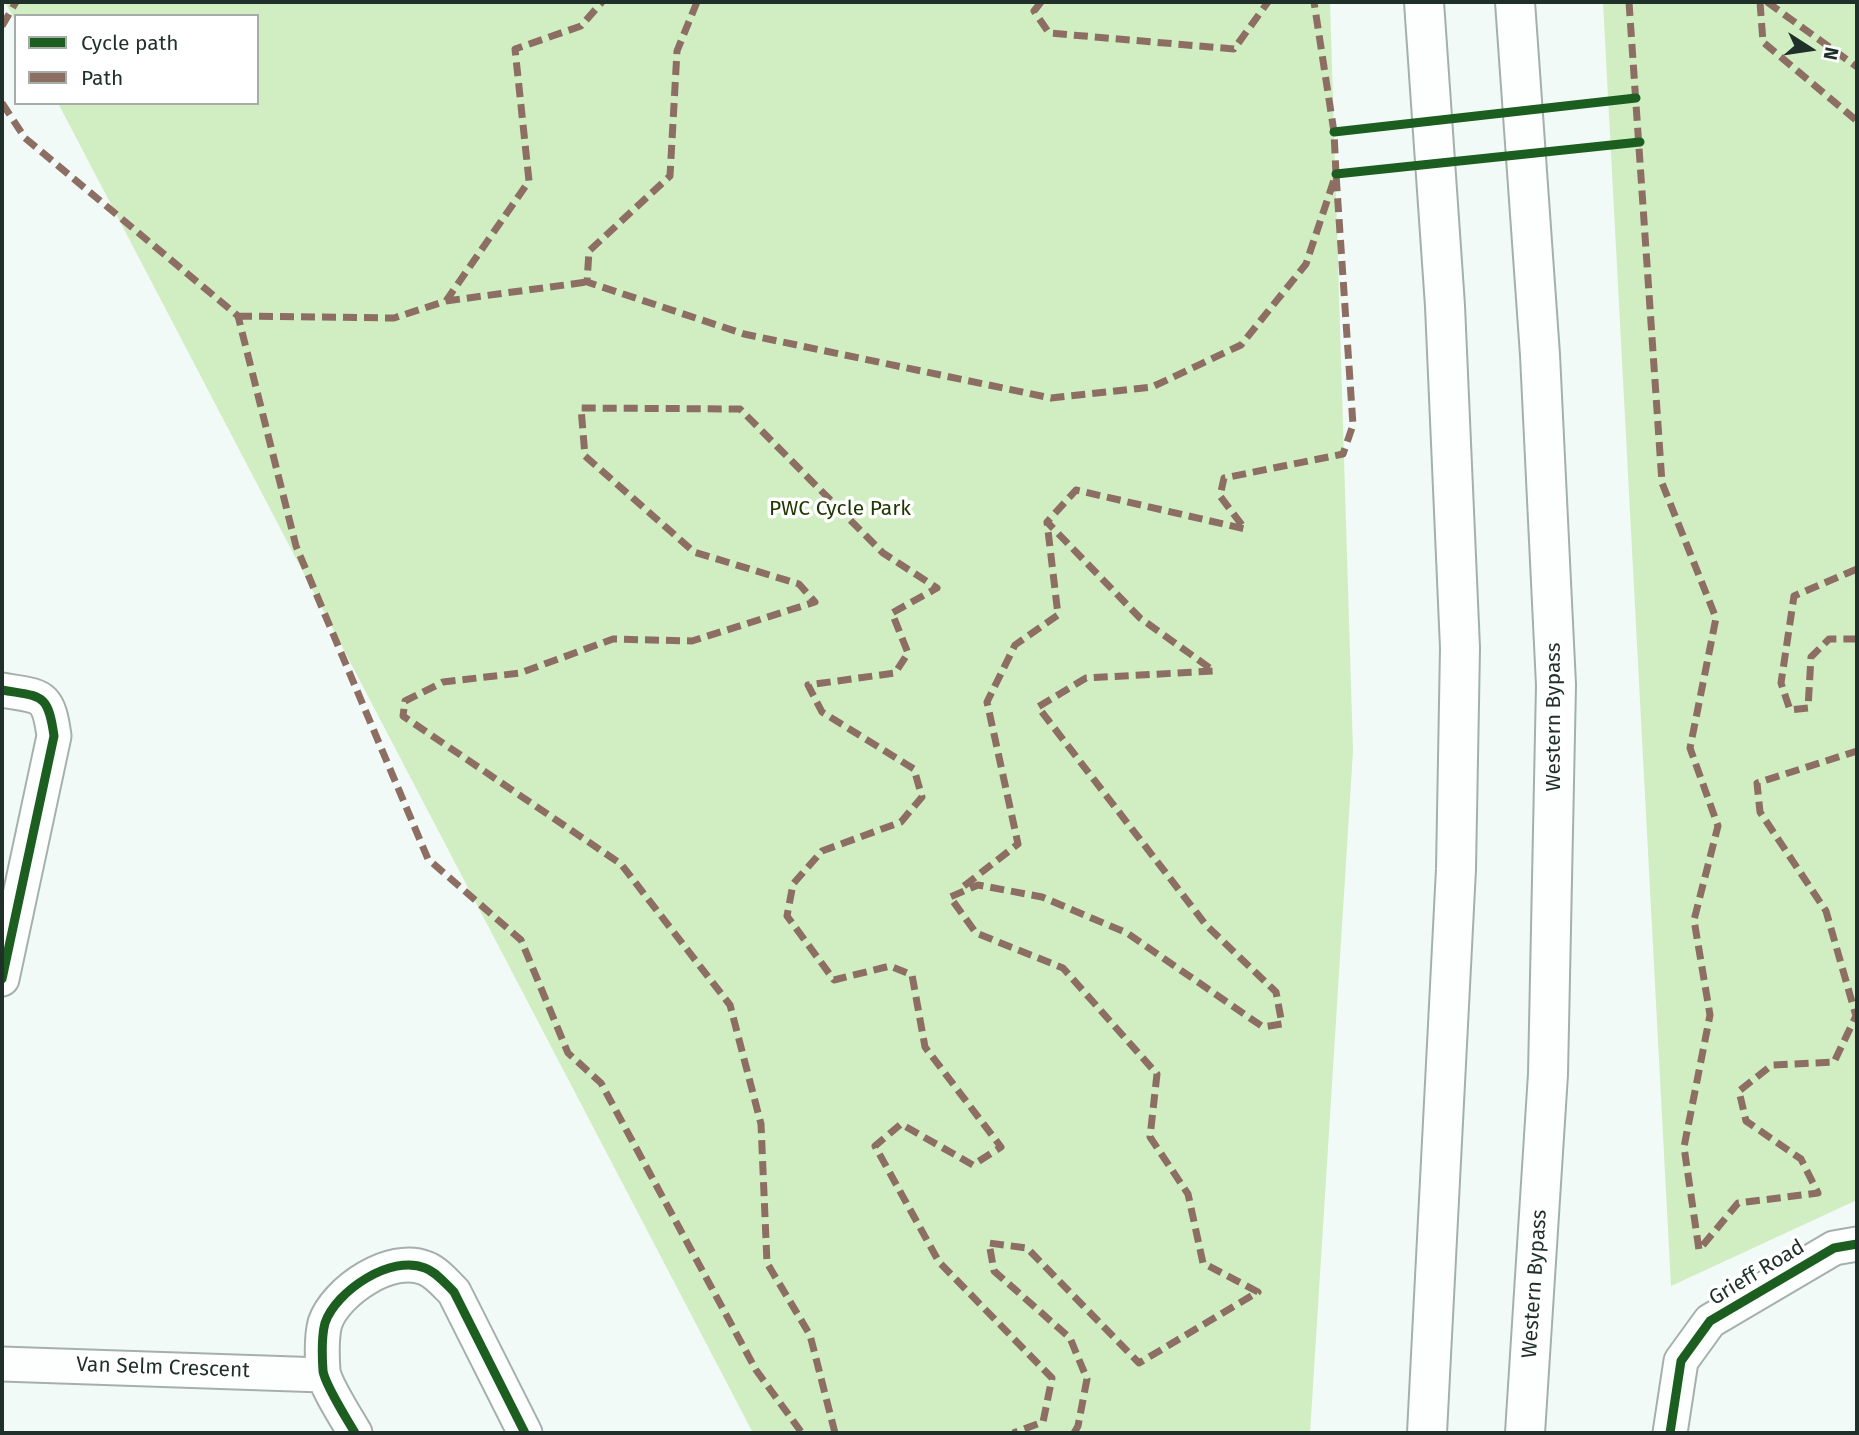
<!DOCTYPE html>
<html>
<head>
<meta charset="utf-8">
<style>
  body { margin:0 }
  #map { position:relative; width:1859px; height:1435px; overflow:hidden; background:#f1faf7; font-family:"Fira Sans",sans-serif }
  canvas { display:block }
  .frame { position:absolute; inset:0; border:4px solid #1f302b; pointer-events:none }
  .legend { position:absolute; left:14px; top:14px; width:245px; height:91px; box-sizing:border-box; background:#fff; border:2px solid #a5acaa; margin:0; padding:9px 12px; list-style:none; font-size:21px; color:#1f302b }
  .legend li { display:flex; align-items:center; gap:14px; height:35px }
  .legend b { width:35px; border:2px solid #a5acaa }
  .north { position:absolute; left:1775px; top:14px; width:70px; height:70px; -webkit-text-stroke:5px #fff; paint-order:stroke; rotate:102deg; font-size:19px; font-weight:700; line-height:28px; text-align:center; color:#1f302b }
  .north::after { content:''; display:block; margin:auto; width:24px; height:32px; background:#1f302b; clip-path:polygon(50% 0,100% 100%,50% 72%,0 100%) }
</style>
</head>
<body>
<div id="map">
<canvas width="1859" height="1435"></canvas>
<div class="frame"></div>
<ul class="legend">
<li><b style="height:9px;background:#1b5e20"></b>Cycle path</li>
<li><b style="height:9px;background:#8d6e63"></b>Path</li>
</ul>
<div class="north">N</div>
</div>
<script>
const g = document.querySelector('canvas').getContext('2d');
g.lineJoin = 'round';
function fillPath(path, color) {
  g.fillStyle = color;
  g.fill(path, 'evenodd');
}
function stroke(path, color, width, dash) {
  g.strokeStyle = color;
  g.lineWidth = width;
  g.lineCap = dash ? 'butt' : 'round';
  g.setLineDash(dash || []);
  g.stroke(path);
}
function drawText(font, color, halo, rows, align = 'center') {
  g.font = font + ' "Fira Sans",sans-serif';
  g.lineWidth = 7;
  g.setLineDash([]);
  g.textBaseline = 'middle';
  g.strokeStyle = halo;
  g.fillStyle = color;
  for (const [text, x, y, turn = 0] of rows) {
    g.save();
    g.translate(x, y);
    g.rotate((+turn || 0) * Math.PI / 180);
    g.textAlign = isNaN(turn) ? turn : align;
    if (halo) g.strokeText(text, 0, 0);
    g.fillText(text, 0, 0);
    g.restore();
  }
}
fillPath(new Path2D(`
  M5 2H1330L1353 751 1310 1433H753L58 103H257V16H16V22Z
  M1603 2H1857V1200L1671 1286Z`), '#d1edc2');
const minor = new Path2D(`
  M2 690C41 697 48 692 54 736L2 979
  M2 1364 323 1375
  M355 1433C347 1419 325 1385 323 1371 322 1356 321 1338 325 1323 336 1291 391 1254 425 1268 436 1272 445 1283 454 1292L525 1433
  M1670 1433 1681 1361 1710 1321 1834 1248 1857 1244`);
const motorway = new Path2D(`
  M1424 2 1445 306 1460 648 1456 869 1427 1433
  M1515 2 1540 355 1556 685 1548 1074 1525 1433`);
stroke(minor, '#a5b0ac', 37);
stroke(motorway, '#a5b0ac', 42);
stroke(minor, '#fdfefe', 33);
stroke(motorway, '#fdfefe', 38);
stroke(new Path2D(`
  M697 2 677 51 670 176 589 251 587 282 744 334 1051 398 1152 387 1241 345 1306 264 1336 174 1334 132 1314 2
  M1041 2 1034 11 1049 33 1234 49 1268 2
  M1629 2 1662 483 1716 618 1690 748 1718 826 1694 920 1710 1015 1684 1147 1699 1250 1738 1203 1818 1193 1801 1159 1746 1121 1739 1091 1772 1065 1834 1062 1856 1016 1826 911 1760 812 1757 783 1857 751
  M1760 2 1763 42 1857 121
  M1767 2 1857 67
  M2 26 16 2
  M2 103 25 138 238 316 296 546 428 859 521 940 568 1053 601 1083 756 1370 802 1433
  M446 301 587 282
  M238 316 394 318 446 301 529 181 515 49 581 26 602 2
  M1857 569 1794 596 1781 683 1790 710 1808 708 1811 657 1829 639H1857
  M964 886 1018 844 987 702 1015 645 1058 615 1047 522
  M835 1433 810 1335 767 1263 761 1124 730 1005 621 864 403 716 405 701 443 682 520 673 613 639 692 641 815 602 799 584 694 552 585 456 581 408 740 409 883 553 937 588 892 613 908 653 895 673 808 685 822 712 914 769 922 797 901 822 822 851 793 884 787 916 834 980 890 966 912 975 925 1047 1001 1147 973 1165 901 1124 875 1146 939 1262 1052 1378 1043 1422 1013 1433
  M1074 1433 1078 1426 1087 1379 1070 1338 994 1271 989 1243 1027 1248 1139 1363 1258 1292 1203 1263 1188 1194 1150 1137 1157 1074 1063 968 976 933 950 897 978 885 1042 897 1127 933 1263 1027 1282 1024 1276 992 1206 925 1038 707 1086 678 1214 671 1140 618 1047 522 1076 490 1245 529 1220 496 1224 478 1343 454 1353 425 1336 174`), '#8d6e63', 7, [14, 7]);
stroke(new Path2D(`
  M1334 132 1636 98
  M1336 174 1640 142
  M2 690C41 697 48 692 54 736L2 979
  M355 1433C347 1419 325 1385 323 1371 322 1356 321 1338 325 1323 336 1291 391 1254 425 1268 436 1272 445 1283 454 1292L525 1433
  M1670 1433 1681 1361 1710 1321 1834 1248 1857 1244`), '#1b5e20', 9);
drawText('21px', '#1e3801', '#fff', [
  ["PWC Cycle Park",840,509]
]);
drawText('21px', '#1f302b', '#fff', [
  ["Western Bypass",1554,717,-90],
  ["Grieff Road",1757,1273,-31],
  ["Western Bypass",1535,1284,-86],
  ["Van Selm Crescent",163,1368,2]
]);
</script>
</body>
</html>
